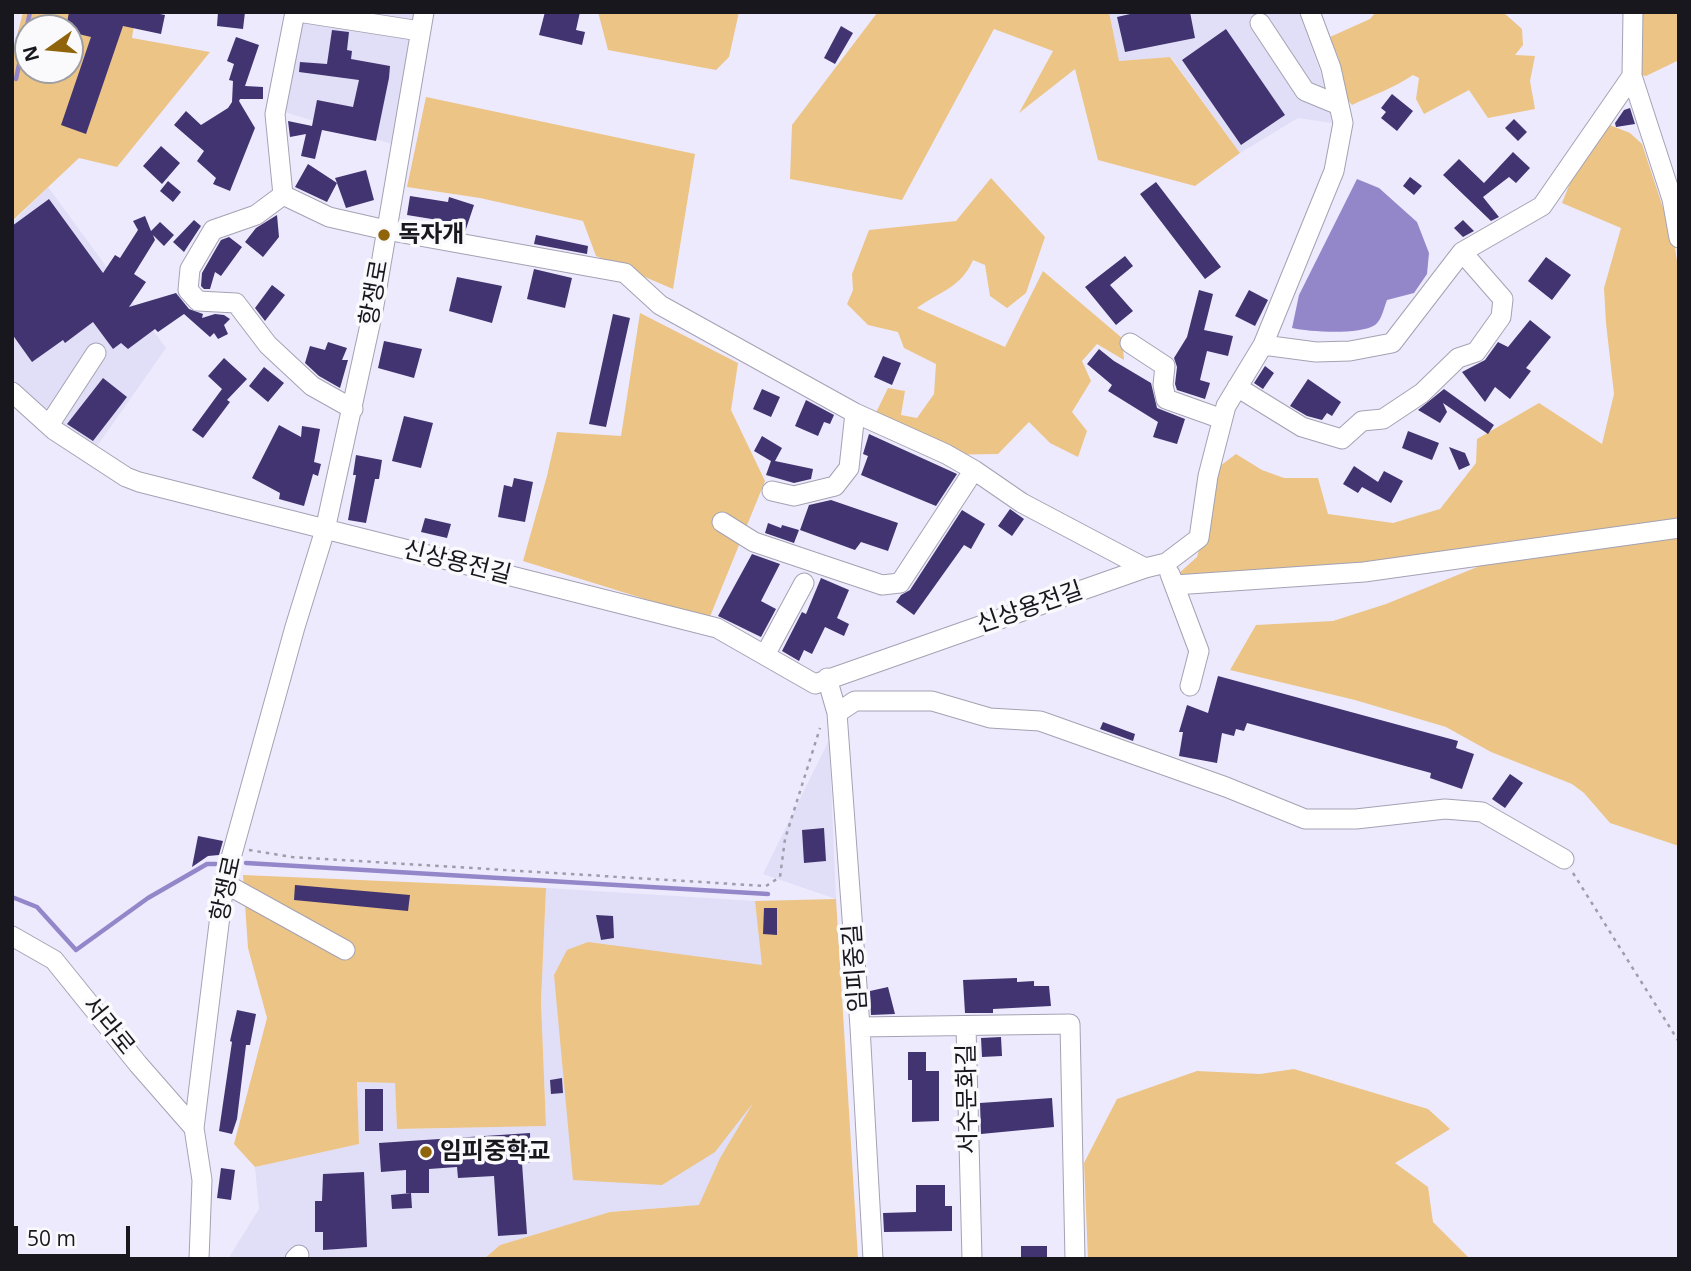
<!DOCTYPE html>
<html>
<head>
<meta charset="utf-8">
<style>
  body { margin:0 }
  #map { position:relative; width:1691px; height:1271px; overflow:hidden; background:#edeafd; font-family:"Open Sans",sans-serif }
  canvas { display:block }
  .frame { position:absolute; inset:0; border:14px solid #17171d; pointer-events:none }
  .north { position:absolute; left:14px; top:14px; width:70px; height:70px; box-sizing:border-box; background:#fafafd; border:2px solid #9f9fa3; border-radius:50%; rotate:255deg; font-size:19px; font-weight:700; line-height:28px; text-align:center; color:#17171d }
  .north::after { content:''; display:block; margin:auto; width:24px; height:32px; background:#8f640b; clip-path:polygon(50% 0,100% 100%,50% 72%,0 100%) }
  .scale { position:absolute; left:14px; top:1226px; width:116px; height:32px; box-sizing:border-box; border:4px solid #17171d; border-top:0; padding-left:9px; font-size:21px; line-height:24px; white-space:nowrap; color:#17171d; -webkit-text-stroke:5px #fafafd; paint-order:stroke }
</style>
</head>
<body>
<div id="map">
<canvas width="1691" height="1271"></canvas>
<div class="frame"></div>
<div class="north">N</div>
<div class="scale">50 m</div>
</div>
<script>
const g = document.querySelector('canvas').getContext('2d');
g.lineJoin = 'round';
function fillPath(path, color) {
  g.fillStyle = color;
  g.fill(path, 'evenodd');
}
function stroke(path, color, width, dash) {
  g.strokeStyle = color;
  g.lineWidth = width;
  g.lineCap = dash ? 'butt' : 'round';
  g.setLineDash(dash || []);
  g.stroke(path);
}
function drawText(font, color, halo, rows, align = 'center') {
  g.font = font + ' "Open Sans","Noto Sans KR",sans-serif';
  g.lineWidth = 7;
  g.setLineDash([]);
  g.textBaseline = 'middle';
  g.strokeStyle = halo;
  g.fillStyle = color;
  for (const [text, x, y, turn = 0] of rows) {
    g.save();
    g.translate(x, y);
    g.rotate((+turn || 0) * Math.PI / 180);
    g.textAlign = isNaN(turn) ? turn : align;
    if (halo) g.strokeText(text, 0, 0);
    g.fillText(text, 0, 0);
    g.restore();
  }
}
fillPath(new Path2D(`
  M303 12H416L392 144 281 111Z
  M1109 12H1299L1322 77 1332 123 1298 118 1240 153 1171 57 1118 61Z
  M48 187 166 348 95 449 29 399 12 379V223Z
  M829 740 836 899 763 874Z
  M546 888 755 901 763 966 759 1094 720 1158 700 1205 610 1212 500 1245 484 1259H228L259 1209 255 1167 359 1144 357 1082 395 1083 397 1129 546 1126 541 1002Z`), '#e1def7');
fillPath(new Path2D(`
  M23 12H136L132 38 210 52 117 167 79 158 12 221V55ZM28 28H70V70H28Z
  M598 12H739L729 57 716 70 608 50Z
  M1109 12 1119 61 1170 57 1240 153 1195 186 1098 160 1075 69 1019 113 1053 51 994 29 902 200 790 179 792 125 877 13Z
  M1376 12H1503L1522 29 1523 45 1515 55 1535 56 1530 81 1535 109 1488 118 1469 90 1424 114 1416 99 1419 78 1413 75C1394 88 1373 95 1352 105L1342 93 1335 63 1339 59 1330 37 1370 19Z
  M1624 12H1679V60L1646 76 1623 72Z
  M426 97 695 154 673 289 596 256 583 221 480 198 407 187Z
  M1607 124 1630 133 1642 144 1674 241 1679 275V522L1495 543 1416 571 1322 582 1177 575 1197 557 1210 512 1216 469 1236 454 1262 470 1284 478H1318L1328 514 1393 523 1440 509 1476 463 1477 439 1539 403 1602 444 1614 394 1606 323 1604 288 1621 228 1562 203 1576 168Z
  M991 178 1045 237 1026 293 1007 308 990 296 985 265 973 260C961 288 940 291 917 308L1005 347 1043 271 1122 338 1124 360 1097 344 1082 361 1091 381 1072 412 1087 431 1078 457 1050 443 1029 422 998 454 936 455 869 427 888 388 905 391 901 415 917 418 934 394 936 364 904 348 898 332 868 325 847 304 853 290 852 274 869 230 956 221Z
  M640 313 738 363 731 410 765 481 709 619 523 561 547 476 557 432 621 436Z
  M1679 536V846L1610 823 1584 793 1572 784 1491 752 1446 727 1355 700 1230 670 1256 625 1333 621 1386 604 1497 559Z
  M243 875 546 888 541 1002 546 1126 397 1129 395 1083 357 1082 359 1144 255 1167 234 1144 267 1018 248 948Z
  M836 899 858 1259H484L500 1245 610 1212 699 1205 720 1158 753 1103 715 1152 662 1185 573 1180 554 975 567 950 588 942 762 965 755 901Z
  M1294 1069 1428 1109 1450 1129 1395 1163 1428 1187 1433 1222 1470 1259H1088L1084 1163 1117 1099 1197 1071 1260 1074Z`), '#ebc486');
fillPath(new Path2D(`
  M1357 179 1379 188 1417 222 1429 253 1427 274 1414 293 1387 300C1384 307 1382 320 1375 325 1360 335 1310 332 1292 328L1299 295Z`), '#9387ca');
stroke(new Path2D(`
  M16 79 30 12
  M246 863 768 894
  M12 897 37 907 76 950 148 898 207 864H216`), '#9387ca', 4.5);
fillPath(new Path2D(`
  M69 12H150L165 15 161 34 123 26 86 134 61 125 91 37 70 32V28H66Z
  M218 12H245L243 29 217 26Z
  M545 12H580L576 30 585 32 582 45 539 35Z
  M1139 12H1190L1195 38 1125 52 1117 17Z
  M841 26 853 33 835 64 824 58Z
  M1226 29 1285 115 1241 145 1182 60Z
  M332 30 349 32 347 50 352 51 351 59 390 66 389 78 376 141 322 130 315 159 301 156 306 134 290 137 288 121 312 126 317 100 353 107 359 80 299 72 300 62 327 64Z
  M236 37 259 45 245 86 263 87V99H240L239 101 255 128 230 191 213 184 216 178 197 161 204 151 174 125 186 111 201 125 228 108 232 102 233 81 229 80 234 64 227 61Z
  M1392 94 1413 111 1397 131 1381 118 1386 112 1381 108Z
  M1630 108 1635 124 1616 127 1615 123 1624 110Z
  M1514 119 1527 132 1518 141 1505 128Z
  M161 146 180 163 162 184 143 166Z
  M1513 152 1530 168 1516 183 1509 177 1483 197 1499 217 1491 221 1443 175 1459 159 1484 183Z
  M308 164 337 183 335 178 366 170 374 200 346 208 337 183 327 202 295 187Z
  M1410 177 1422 186 1414 195 1403 186Z
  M168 181 181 192 173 202 160 191Z
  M1156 182 1221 267 1205 279 1140 194Z
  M410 196 448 202 449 197 474 205 465 232 442 226 444 221 407 215Z
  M49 199 103 273 115 255 120 258 138 230 133 221 145 216 151 231 160 222 174 235 164 246 153 235 155 240 134 274 146 282 129 307 176 293 189 309 203 314 202 318 215 314 224 315 230 319 224 325 228 334 218 339 214 333 210 337 184 314 158 332 155 329 128 349 121 343 113 349 93 322 65 343 63 340 32 362 12 334V226Z
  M277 215 279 237 263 257 245 242 256 228Z
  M194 220 201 226 184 252 173 242Z
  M1463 220 1474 231 1463 237 1454 228Z
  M536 235 588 246 587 254 534 244Z
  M229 237 242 247 221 276 215 272 210 289H204L201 286 202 273 221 240Z
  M1125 256 1133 266 1110 285 1133 311 1116 325 1085 287Z
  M1546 257 1571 275 1552 300 1528 281Z
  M534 269 572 278 565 308 527 299Z
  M457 277 502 286 492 323 449 311Z
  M272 285 285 295 265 321 255 308Z
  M1199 290 1213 294 1204 330 1233 336 1228 356 1207 351 1200 380 1210 383 1205 399 1177 390 1175 384 1177 367 1174 358 1187 337Z
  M1249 290 1268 300 1255 326 1235 316Z
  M613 314 630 318 606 427 589 424Z
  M1530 320 1551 337 1526 368 1531 371 1510 399 1495 387 1485 402 1462 372 1485 360 1498 342 1508 347Z
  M384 341 422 349 414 378 378 368Z
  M328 342 347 348 342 360H348L340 388 319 376 305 363 310 346 325 350Z
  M1099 349 1114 361 1151 383 1157 408 1185 419 1177 444 1153 437 1158 422 1108 391 1112 385 1087 364Z
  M883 356 901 363 892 385 874 377Z
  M224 358 247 379 227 400 230 402 203 438 192 430 222 389 208 376Z
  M1265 366 1274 373 1263 389 1254 383Z
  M264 367 284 383 268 402 249 386Z
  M103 378 127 397 93 441 67 424Z
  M1308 379 1341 402 1332 416 1327 413 1322 420 1307 416 1290 406Z
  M762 389 780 397 771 417 753 409Z
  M1444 389 1494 425 1488 434 1443 403 1447 412 1440 423 1418 410Z
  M806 400 834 415 830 424 824 422 818 436 795 426Z
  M404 416 433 423 421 468 392 461Z
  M279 425 301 437 302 426 320 429 314 462 321 464 318 476 313 474 304 506 279 499 280 493 252 478Z
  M1408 431 1439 443 1432 460 1402 448Z
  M869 434 957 474 936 506 861 475 868 456 863 454Z
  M762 436 782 448 775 461 813 469 811 479 794 483 766 475 771 461 754 451Z
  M1449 447 1465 453 1470 465 1459 470Z
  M356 455 382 460 379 479H375L366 523 348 520 356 475H353Z
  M1354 466 1378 482 1384 471 1403 481 1391 503 1362 487 1358 493 1343 484Z
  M514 478 533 482 525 522 498 517 504 485 512 487Z
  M831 500 898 523 888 551 861 542 855 550 800 530 809 505Z
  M1010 509 1024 519 1012 536 998 526Z
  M962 510 985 524 971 549 964 545 914 615 896 602 901 595 910 590Z
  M425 518 451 524 447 538 421 532Z
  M768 523 781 528 782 525 799 530 794 543 765 533Z
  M752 554 780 564 761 601 776 609 761 637 718 616Z
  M821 578 849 590 837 618 849 624 844 636 825 627 812 654 804 650 799 661 782 651 802 612 806 614Z
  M1218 676 1458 741 1456 748 1474 754 1462 789 1430 778 1431 773 1247 723 1244 731 1236 729 1234 736 1222 733 1217 763 1179 756 1183 732H1179L1187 705 1208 713Z
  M1103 722 1135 734 1133 741 1100 729Z
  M1510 774 1523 783 1505 808 1492 799Z
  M824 828 826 861 804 863 802 830Z
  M198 836 223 841 219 855 208 856 192 867Z
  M295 885 410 895 408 911 294 900Z
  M764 908H777V935L763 934Z
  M596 915 613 916 614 938 601 940Z
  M1017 978V982L1034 981V986H1049L1051 1006 993 1009V1013H965L963 980Z
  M888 987 895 1014 871 1015 870 991Z
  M237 1010 256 1014 250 1045H246L237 1119 232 1134 219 1131 232 1042 230 1041Z
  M1001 1037 1002 1056 982 1057 981 1038Z
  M908 1052H926V1071H939V1121L912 1122V1080H908Z
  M562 1078 563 1093 551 1094 550 1080Z
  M365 1089H383V1131H365Z
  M1052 1098 1054 1127 981 1134 980 1103Z
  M530 1133 531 1162 522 1163 527 1234 498 1236 494 1176 458 1178 457 1167 429 1169V1193H406V1170L381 1172 379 1143Z
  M221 1168 235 1170 231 1200 217 1198Z
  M364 1172 367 1247 323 1250V1232H315V1201H322L323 1174Z
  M916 1185H945V1206H952V1231L884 1232 883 1213 916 1212Z
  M411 1193 412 1208 392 1209 391 1195Z
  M1021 1246H1047V1259H1021Z`), '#423470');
const minor = new Path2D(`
  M295 12 275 114 283 195 329 217 386 230 625 273 660 305 855 413 946 454 974 470 1022 503 1145 568
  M298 12 420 31
  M1260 23 1305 91 1339 105
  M1632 76 1672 199 1679 238
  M283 195 256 215 213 230 190 269 188 290 198 301 236 303 268 345 312 386 353 409
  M1130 343 1165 366 1163 385 1166 399 1222 419
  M1263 345 1316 352 1350 351 1392 343 1462 252 1542 206 1632 76 1633 12
  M1237 387 1302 427 1342 439 1362 421 1383 419 1422 393 1458 358 1476 352 1501 317 1503 299 1462 252
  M12 392 54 430 126 477 139 482 717 628 815 684 1145 568 1166 563 1199 538 1208 476 1226 406 1263 345 1334 171 1343 123 1331 68 1310 12
  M49 425 96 353
  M772 491 794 496 835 486 849 468 855 413
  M722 522 754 542 882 585 900 583 974 470
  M1170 574 1199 651 1190 686
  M1175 585 1364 572 1679 528
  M765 655 804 583
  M827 678 837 713 860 1027 873 1259
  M837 713 855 701H932L990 718 1040 721 1226 787 1305 819H1356L1445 809 1482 812 1564 859
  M224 883 345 950
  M12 936 54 960 138 1064 194 1128
  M966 1026 972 1259
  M860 1027 1070 1024 1075 1259
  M199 1259 202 1180 194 1128 224 883 295 627 325 530 373 311 424 12
  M295 1259 299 1255`);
stroke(minor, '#a4a2b3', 21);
stroke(new Path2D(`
  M249 850 292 857 766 886 780 877 785 839 820 728
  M1573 873 1679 1042`), '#9f9dab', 2.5, [3.5, 5]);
stroke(minor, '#fff', 19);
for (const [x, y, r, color] of [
  [384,235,7,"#8f640b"],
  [426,1152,7,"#8f640b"]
]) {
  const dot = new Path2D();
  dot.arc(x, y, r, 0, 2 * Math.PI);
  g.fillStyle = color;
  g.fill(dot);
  stroke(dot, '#fafafd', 2.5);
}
drawText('bold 24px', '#17171d', '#fafafd', [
  ["독자개",398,235],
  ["임피중학교",440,1152]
], 'left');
drawText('24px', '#17171d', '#fafafd', [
  ["항쟁로",375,293,-80],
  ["신상용전길",457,563,14],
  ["신상용전길",1030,608,-19],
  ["항쟁로",227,889,-78],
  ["임피중길",856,968,-94],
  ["서라로",108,1026,51],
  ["서수문화길",968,1099,-91]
]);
</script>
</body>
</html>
